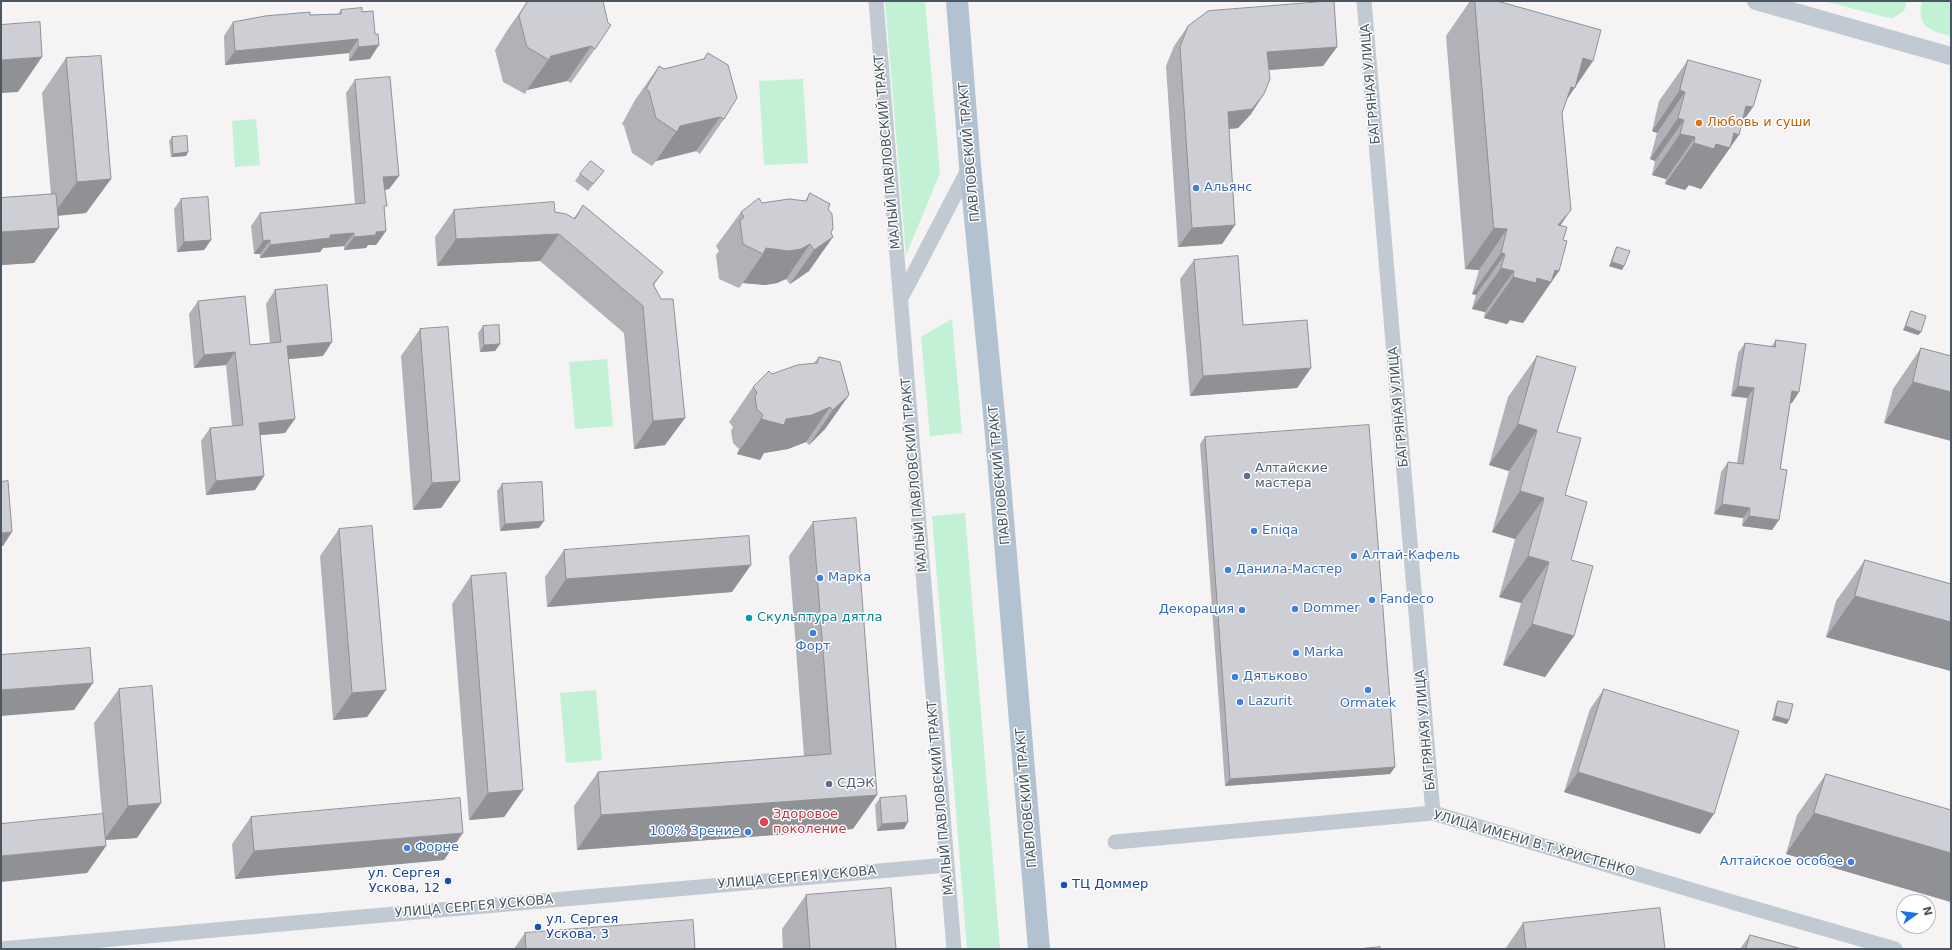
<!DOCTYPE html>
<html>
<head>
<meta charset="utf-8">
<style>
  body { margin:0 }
  #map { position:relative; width:1952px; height:950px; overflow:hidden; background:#f5f3f3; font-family:"DejaVu Sans",sans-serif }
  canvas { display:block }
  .frame { position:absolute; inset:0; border:2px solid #4a5661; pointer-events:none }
  .north { position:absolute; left:1896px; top:894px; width:40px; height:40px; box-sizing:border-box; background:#fff; border:1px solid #b7bbc0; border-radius:50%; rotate:76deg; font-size:11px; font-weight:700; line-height:16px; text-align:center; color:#4a5661 }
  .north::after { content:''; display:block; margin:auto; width:14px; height:18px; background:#1a73e8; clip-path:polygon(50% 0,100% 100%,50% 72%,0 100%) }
</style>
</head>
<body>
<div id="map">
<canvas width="1952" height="950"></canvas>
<div class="frame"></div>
<div class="north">N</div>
</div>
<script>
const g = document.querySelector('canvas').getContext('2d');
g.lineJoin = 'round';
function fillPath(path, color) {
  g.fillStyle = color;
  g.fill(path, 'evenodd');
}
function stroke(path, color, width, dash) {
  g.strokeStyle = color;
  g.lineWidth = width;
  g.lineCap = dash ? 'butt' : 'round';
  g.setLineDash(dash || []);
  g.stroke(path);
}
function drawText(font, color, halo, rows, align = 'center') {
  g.font = font + ' "DejaVu Sans",sans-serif';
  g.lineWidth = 3;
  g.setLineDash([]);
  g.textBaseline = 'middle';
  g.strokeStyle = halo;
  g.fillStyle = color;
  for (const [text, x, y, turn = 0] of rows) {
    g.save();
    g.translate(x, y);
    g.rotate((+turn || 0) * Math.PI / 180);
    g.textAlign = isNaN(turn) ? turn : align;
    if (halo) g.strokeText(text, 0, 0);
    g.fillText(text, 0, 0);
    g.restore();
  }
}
fillPath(new Path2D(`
  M885 1H925L940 173 906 255Z
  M1824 1H1907L1904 11 1893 18 1885 17Z
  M1922 1 1951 2V36C1929 31 1916 26 1922 1Z
  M803 79 808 163 764 165 759 81Z
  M256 119 260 165 235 167 232 121Z
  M952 319 962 433 930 436 921 337Z
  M607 359 613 426 575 429 569 362Z
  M965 513 1000 949H967L932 516Z
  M596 690 602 760 566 763 560 693Z`), '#c3f1d5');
stroke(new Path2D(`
  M876 1 954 949
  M1364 1 1433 813
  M901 298 970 166
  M1115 842 1433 813 1732 902 1895 949
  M1 949 947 865`), '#c1cad2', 15);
stroke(new Path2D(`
  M1756 1 1951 56`), '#c1cad2', 18);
stroke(new Path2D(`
  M957 1 970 166 996 435 1039 949`), '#b3c2d1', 22);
fillPath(new Path2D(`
  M528 1H603L595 49 571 83 567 81 527 90 525 94 503 82 495 50 508 29Z
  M1470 1H1497L1575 86 1566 101 1562 113 1560 226 1563 240 1559 271 1523 323 1510 320 1507 324 1484 318 1485 312 1472 309 1476 295 1472 294 1479 270 1465 269 1446 36Z
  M341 10 370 59 349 61V53L225 65 224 36 233 22 310 15 338 14Z
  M1188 26 1337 47 1323 66 1269 70 1251 114 1238 128 1229 129 1235 225 1222 244 1178 247 1166 66 1174 46Z
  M708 53 724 119 700 154 696 151 656 161 652 166 632 153 624 126 622 124 635 100 659 66 664 69 703 59Z
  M66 58 111 179 86 213 58 216 34 263 1 265V198L51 194 42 93Z
  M1688 60 1742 123 1730 148 1701 189 1689 185 1685 190 1665 184 1666 179 1652 175 1655 161 1650 159 1657 133 1652 131 1659 101Z
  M355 80 399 176 389 189 385 190 384 210 386 231 376 245H368L366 248 344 250V246L323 248 320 252 260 258V254H254L251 226 260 213 355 204 346 93Z
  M172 137 188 152 186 156 171 157 169 141Z
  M604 171 588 191 575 181 580 174Z
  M810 193 828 209 809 271 790 284 786 279 777 283 765 285 743 283 739 288 719 279 716 255 719 251 716 246 741 212 762 203 805 201Z
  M181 199 211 240 204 250 177 252 174 209Z
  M583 205 663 272 654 285 685 418 665 445 634 449 624 333 540 261 437 266 435 237 454 210 555 212 574 218Z
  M1617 247 1622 270 1609 266 1615 250Z
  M1194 260 1243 325 1311 368 1297 388 1190 396 1180 279Z
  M275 290 323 356 289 359 285 433 260 435 264 476 255 490 206 495 201 441 210 428 232 426 226 365 194 368 189 314 198 301 250 345 270 343 266 304Z
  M1911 311 1921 332 1918 335 1903 330 1909 315Z
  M483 326 500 344 495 351 480 352 478 333Z
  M420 329 460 481 441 508 413 510 401 356Z
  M1776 340 1792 403H1790L1772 530 1742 526 1743 518 1714 514 1721 472 1728 462 1737 463 1747 398 1731 396 1738 353 1745 343 1771 347Z
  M1921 348 1951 356 1884 423 1893 389Z
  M1537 356 1557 432 1565 495 1571 560 1574 636 1545 677 1503 665 1521 603 1499 597 1515 539 1492 532 1509 471 1489 465 1508 397Z
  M819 357 849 395 825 429 809 445 806 442 788 449 764 453 760 460 737 454 739 449 733 443 731 431 733 427 729 422 753 387 772 374 814 363Z
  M1205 437 1395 767 1390 774 1225 786 1200 444Z
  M502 484 539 528 500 531 497 491Z
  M813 522 853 829 577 850 574 806 598 772 804 756 789 556Z
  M339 529 386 690 367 717 333 720 320 556Z
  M564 550 732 592 547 607 545 577Z
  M1865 560 1951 584V671L1826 637 1836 601Z
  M471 576 523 790 504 817 469 820 452 604Z
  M119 689 137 838 105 840 106 846 87 873 102 814 94 723Z
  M1604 689 1700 834 1564 792 1590 709Z
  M1778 701 1787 724 1772 720 1776 704Z
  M1826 774 1951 810V902L1786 854 1797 815Z
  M880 798 904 829 877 831 875 805Z
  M251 817 444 860 235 879 232 844Z
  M806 895 896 949H783L782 929Z
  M1523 923 1665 949H1505Z
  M525 933 695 949H514Z
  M1750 935 1802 949H1740Z`), '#b0b2b7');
fillPath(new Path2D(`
  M358 39 349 53 225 65 235 51Z
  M379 45 370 59 349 61 358 47Z
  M591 46 567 81 527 90 551 56Z
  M1337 47 1323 66 1253 71 1267 52Z
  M42 57 18 92 1 93V60Z
  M1583 58 1593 61 1546 130Z
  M1680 90 1685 92 1657 133 1652 131Z
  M1264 94 1251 114 1238 128 1214 131 1228 112Z
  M1746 106 1753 107 1735 133 1739 135 1701 189 1689 185 1685 190 1665 184 1694 143Z
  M720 117 696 151 656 161 680 126Z
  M1678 118 1684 120 1655 161 1650 159Z
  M1680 134 1695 137 1666 179 1652 175Z
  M188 152 186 156 171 157 173 154Z
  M399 176 389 189 373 191 383 177Z
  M111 179 86 213 52 216 77 182Z
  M1571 210 1542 252 1558 225Z
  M1235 225 1222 244 1178 247 1192 228Z
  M59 228 34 263 1 265V232Z
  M1494 228 1507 229 1479 270 1465 269Z
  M386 231 376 245H368L366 248 344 250 354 237 376 232Z
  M354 233 344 246 323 248 320 252 260 258 270 245 330 235Z
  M559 234 540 261 437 266 456 239Z
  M833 237 809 271 790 284 814 250Z
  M211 240 204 250 177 252 184 242Z
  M270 240 260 254H254L263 241Z
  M810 244 786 279 777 283 765 285 743 283 763 254 766 248Z
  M1501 253 1505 254 1476 295 1472 294Z
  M1612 262 1624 266 1622 270 1609 266Z
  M1501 268 1514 271 1485 312 1472 309Z
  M1555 270 1559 271 1523 323 1510 320 1507 324 1484 318 1513 277 1537 278Z
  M1906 326 1921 332 1918 335 1903 330Z
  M332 342 323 356 278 360 287 346Z
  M500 344 495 351 480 352 484 345Z
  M235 352 226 365 194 368 204 355Z
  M1311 368 1297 388 1190 396 1203 376Z
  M1913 382 1951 392V441L1884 423Z
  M1738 386 1754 388 1747 398 1731 396Z
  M1792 391 1799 392 1792 403 1785 402Z
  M849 395 825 429 809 445 833 410Z
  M830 407 806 442 788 449 764 453 760 460 737 454 761 419H786Z
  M685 418 665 445 634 449 653 421Z
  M295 419 285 433 249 436 259 423Z
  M1518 424 1537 430 1509 471 1489 465Z
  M264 476 255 490 206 495 216 481Z
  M460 481 441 508 413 510 432 483Z
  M1520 491 1544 498 1515 539 1492 532Z
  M1722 504 1750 508 1743 518 1714 514Z
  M1749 516 1779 520 1772 530 1742 526Z
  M544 521 539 528 500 531 505 524Z
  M12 532 3 546H1V533Z
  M1528 556 1549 562 1521 603 1499 597Z
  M751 565 732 592 547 607 566 579Z
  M1855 596 1951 622V671L1826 637Z
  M1532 624 1574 636 1545 677 1503 665Z
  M93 683 74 710 1 716V690Z
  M386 690 367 717 333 720 352 693Z
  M1775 716 1789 720 1787 724 1772 720Z
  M1395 767 1390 774 1225 786 1230 779Z
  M1578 772 1714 814 1700 834 1564 792Z
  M523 790 504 817 469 820 488 793Z
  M877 795 853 829 577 850 601 815Z
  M161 803 137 838 104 840 128 806Z
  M1814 813 1951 853V902L1786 854Z
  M908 822 904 829 877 831 882 824Z
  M463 833 444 860 235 879 254 851Z
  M106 846 87 873 1 882V856Z`), '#909195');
const building = new Path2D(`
  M528 1H603L608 23 611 25 595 49 591 46 551 56 549 60 527 47 519 16Z
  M1334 1 1337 47 1267 52 1270 79 1264 94 1252 109 1228 112 1235 225 1192 228 1180 47 1188 26 1208 11Z
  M1475 1H1497L1601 30 1593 61 1583 58 1575 88 1571 87 1562 113 1571 210 1558 225 1567 227 1563 240 1567 241 1559 271 1555 270 1551 282 1537 278 1536 283 1513 277 1514 271 1501 268 1505 254 1501 253 1507 229 1494 228Z
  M362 8V12L373 11 375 34H378L379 45 358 47V39L235 51 233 22 265 16 310 12V15L341 14V10Z
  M40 22 42 57 1 60V25Z
  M708 53 728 65 737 98 724 119 720 117 680 126 677 132 656 118 649 91 646 89 659 66 664 69 704 59Z
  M101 56 111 179 77 182 66 58Z
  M1688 60 1761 80 1753 107 1746 106 1739 135 1734 133 1730 148 1716 144 1714 149 1694 143 1695 137 1680 134 1684 120 1678 118 1685 92 1680 90Z
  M390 77 399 176 383 177 387 206H384L386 231 376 232V235L354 237V233L330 235V238L270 245V240L263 241 260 213 365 203 355 80Z
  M187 136 188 152 173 154 172 137Z
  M591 161 604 171 593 184 580 174Z
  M810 193 830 204 828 209 832 214 833 228 831 233 833 237 814 250 810 244 801 249 789 251 766 248 763 254 743 244 740 221 744 217 741 212 759 198 762 203 789 199 806 201Z
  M56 194 59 228 1 232V198Z
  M208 197 211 240 184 242 181 199Z
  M554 202 555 212 566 214 575 219 583 205 663 272 653 284 661 299H673L685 418 653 421 643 306 559 234 456 239 454 210Z
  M1617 247 1630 251 1624 266 1612 262Z
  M1238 256 1243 325 1307 320 1311 368 1203 376 1194 260Z
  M327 285 332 342 287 346 295 419 259 423 264 476 216 481 210 428 243 425 235 352 204 355 198 301 245 296 250 345 281 342 275 290Z
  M1911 311 1926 316 1921 332 1906 326Z
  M499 325 500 344 484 345 483 326Z
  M448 327 460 481 432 483 420 329Z
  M1776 340 1806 344 1799 392 1792 391 1780 469 1787 470 1779 520 1749 516 1750 508 1722 504 1728 462 1743 464 1754 388 1738 386 1745 343 1775 347Z
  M1921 348 1951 356V392L1913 382Z
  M1537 356 1576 367 1557 432 1581 438 1565 495 1587 502 1571 560 1593 566 1574 636 1532 624 1549 562 1528 556 1544 498 1520 491 1537 430 1518 424Z
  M819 357 840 362 849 395 833 410 830 407 812 415 786 419 784 425 761 419 763 415 757 409 755 397 757 392 753 387 769 371 772 374 797 365 817 363Z
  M1369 425 1395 767 1230 779 1205 437Z
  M8 481 12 532 1 533V482Z
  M542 482 544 521 505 524 502 484Z
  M856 518 877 795 601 815 598 772 831 754 813 522Z
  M372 526 386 690 352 693 339 529Z
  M749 536 751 565 566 579 564 550Z
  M1865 560 1951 584V622L1855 596Z
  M506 573 523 790 488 793 471 576Z
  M90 648 93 683 1 690V655Z
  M152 686 161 803 128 806 119 689Z
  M1604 689 1739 731 1714 814 1578 772Z
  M1778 701 1793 704 1789 720 1775 716Z
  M1826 774 1951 810V853L1814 813Z
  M906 796 908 822 882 824 880 798Z
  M460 798 463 833 254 851 251 817Z
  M103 814 106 846 1 856V824Z
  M891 888 896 949H810L806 895Z
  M1660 908 1665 949H1526L1523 923Z
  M693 920 695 949H526L525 933Z
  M1750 935 1802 949H1746Z
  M1380 947V949H1359Z`);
fillPath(building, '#cdcfd5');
stroke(building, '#909195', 1);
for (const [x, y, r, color] of [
  [1699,123,4,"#e8710a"],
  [1196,188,4,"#3f7fe0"],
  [1247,476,4,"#5c6f8a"],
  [1254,531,4,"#3f7fe0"],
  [1354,556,4,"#3f7fe0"],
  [1228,570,4,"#3f7fe0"],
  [820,578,4,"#3f7fe0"],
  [1372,600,4,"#3f7fe0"],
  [1295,609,4,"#3f7fe0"],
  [1242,610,4,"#3f7fe0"],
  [749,618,4,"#0f9aa8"],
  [813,633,4,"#3f7fe0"],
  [1296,653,4,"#3f7fe0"],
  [1235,677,4,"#3f7fe0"],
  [1368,690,4,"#3f7fe0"],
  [1240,702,4,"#3f7fe0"],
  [829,784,4,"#5c6f8a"],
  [764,822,5,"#e0444e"],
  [748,832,4,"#3f7fe0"],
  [407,848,4,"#3f7fe0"],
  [1851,862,4,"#3f7fe0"],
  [448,881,4,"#1a4fb4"],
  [1064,885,4,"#1a4fb4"],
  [538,927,4,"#1a4fb4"]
]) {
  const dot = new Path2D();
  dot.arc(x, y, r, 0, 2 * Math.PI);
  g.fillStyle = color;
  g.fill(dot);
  stroke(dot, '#fff', 1.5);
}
drawText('13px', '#4a5661', '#fff', [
  ["БАГРЯНАЯ УЛИЦА",1371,84,-95],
  ["МАЛЫЙ ПАВЛОВСКИЙ ТРАКТ",888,152,-95],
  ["ПАВЛОВСКИЙ ТРАКТ",970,152,-95],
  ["БАГРЯНАЯ УЛИЦА",1399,407,-95],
  ["МАЛЫЙ ПАВЛОВСКИЙ ТРАКТ",915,475,-95],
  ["ПАВЛОВСКИЙ ТРАКТ",1000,475,-95],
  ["БАГРЯНАЯ УЛИЦА",1426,730,-95],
  ["МАЛЫЙ ПАВЛОВСКИЙ ТРАКТ",941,798,-95],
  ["ПАВЛОВСКИЙ ТРАКТ",1027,798,-95],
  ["УЛИЦА ИМЕНИ В.Т.ХРИСТЕНКО",1534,844,16],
  ["УЛИЦА СЕРГЕЯ УСКОВА",797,878,-5],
  ["УЛИЦА СЕРГЕЯ УСКОВА",474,907,-5]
]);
drawText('13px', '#c56008', '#fff', [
  ["Любовь и суши",1707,123]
], 'left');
drawText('13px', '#366cbe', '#fff', [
  ["Альянс",1204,188],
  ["Eniqa",1262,531],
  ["Алтай-Кафель",1362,556],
  ["Данила-Мастер",1236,570],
  ["Марка",828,578],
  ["Fandeco",1380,600],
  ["Dommer",1303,609],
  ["Декорация",1234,610,"right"],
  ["Форт",813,647,"center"],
  ["Marka",1304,653],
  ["Дятьково",1243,677],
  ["Lazurit",1248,702],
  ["Ormatek",1368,704,"center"],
  ["100% Зрение",740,832,"right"],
  ["Форне",415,848],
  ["Алтайское особое",1843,862,"right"]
], 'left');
drawText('13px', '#4e5e75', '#fff', [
  ["Алтайские",1255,469],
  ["мастера",1255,484],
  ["СДЭК",837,784]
], 'left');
drawText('13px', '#0d838f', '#fff', [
  ["Скульптура дятла",757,618]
], 'left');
drawText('13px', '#be3a42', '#fff', [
  ["Здоровое",773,815],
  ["поколение",773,830]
], 'left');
drawText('13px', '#164399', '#fff', [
  ["ул. Сергея",440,874,"right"],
  ["Ускова, 12",440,889,"right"],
  ["ТЦ Доммер",1072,885],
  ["ул. Сергея",546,920],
  ["Ускова, 3",546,935]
], 'left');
</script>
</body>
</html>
